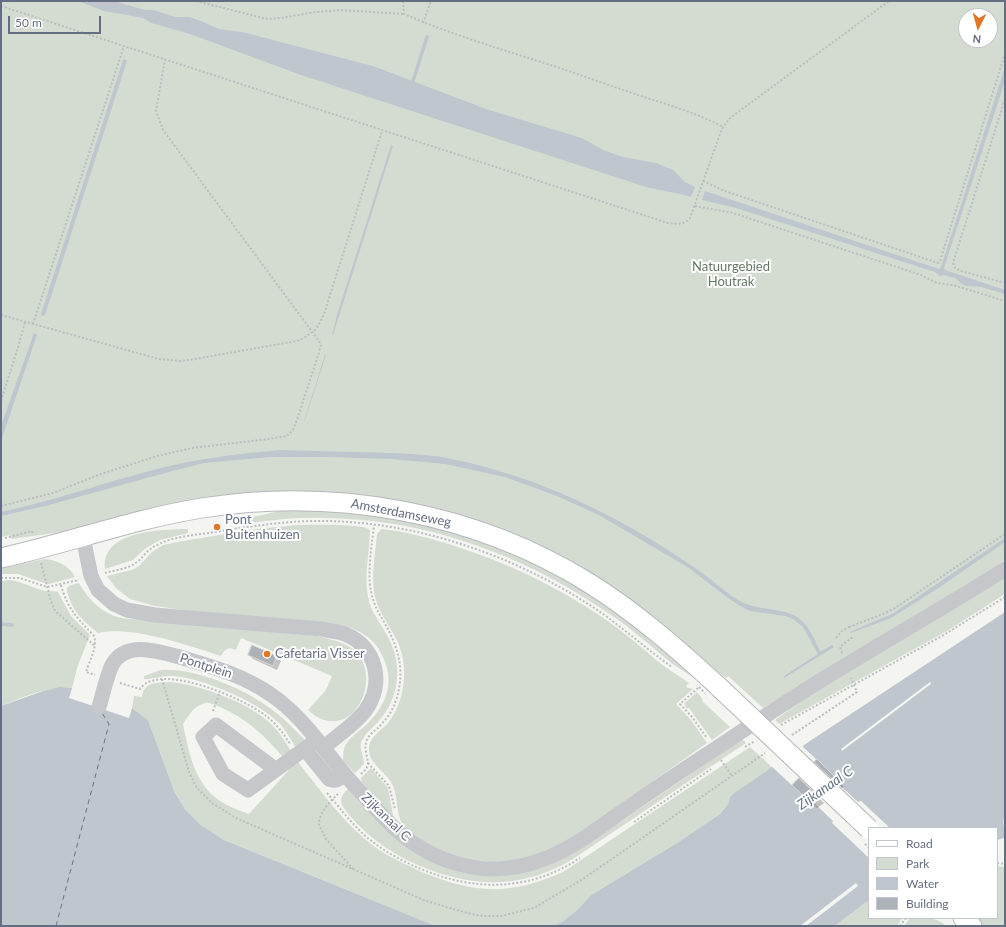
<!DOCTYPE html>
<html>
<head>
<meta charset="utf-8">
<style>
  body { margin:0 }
  #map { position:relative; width:1006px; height:927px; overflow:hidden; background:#f4f5f1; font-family:Lato,sans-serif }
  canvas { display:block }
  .frame { position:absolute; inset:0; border:2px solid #646e82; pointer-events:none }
  .legend { position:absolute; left:868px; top:827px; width:130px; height:92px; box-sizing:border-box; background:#fff; border:1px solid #c1c5cd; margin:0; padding:5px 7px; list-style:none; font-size:12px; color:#646e82 }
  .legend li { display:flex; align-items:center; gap:8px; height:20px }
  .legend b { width:20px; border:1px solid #c1c5cd }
  .north { position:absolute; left:958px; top:8px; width:40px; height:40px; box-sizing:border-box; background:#fff; border:1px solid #c1c5cd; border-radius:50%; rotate:186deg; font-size:11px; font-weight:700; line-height:16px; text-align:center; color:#646e82 }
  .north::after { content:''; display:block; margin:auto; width:14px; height:18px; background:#e27624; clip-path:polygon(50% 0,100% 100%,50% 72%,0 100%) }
  .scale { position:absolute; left:8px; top:16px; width:93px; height:18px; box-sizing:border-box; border:2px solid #646e82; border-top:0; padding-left:5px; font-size:12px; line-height:14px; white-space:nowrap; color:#646e82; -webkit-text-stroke:3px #fff; paint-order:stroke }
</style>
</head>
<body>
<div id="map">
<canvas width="1006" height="927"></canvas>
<div class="frame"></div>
<ul class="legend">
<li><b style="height:5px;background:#fff"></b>Road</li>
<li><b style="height:11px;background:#d4dcd2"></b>Park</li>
<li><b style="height:11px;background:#bfc6cd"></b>Water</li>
<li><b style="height:11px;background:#adb2b9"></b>Building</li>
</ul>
<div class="north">N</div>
<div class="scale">50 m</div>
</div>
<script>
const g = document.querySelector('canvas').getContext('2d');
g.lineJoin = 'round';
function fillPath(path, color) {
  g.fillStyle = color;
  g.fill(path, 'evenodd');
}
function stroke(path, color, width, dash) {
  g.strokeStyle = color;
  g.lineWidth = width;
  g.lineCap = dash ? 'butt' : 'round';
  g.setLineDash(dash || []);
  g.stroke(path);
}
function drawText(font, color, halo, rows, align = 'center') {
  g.font = font + ' Lato,sans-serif';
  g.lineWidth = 4;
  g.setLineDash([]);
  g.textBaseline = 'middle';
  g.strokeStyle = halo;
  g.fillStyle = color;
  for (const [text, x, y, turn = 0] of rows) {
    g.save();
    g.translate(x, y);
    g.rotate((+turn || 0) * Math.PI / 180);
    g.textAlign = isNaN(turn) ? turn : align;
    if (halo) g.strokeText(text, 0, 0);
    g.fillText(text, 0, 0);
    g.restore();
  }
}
fillPath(new Path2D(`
  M1 1H1005V560L962 589 763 708 728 676 726 678C722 675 720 674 717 672 712 670 711 666 706 664L561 559 307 492H259L219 496 187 501 121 516 62 532 12 539 10 535 1 537ZM966 16H990V40H966Z
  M301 510 340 511 426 523 522 556 610 605 695 676 694 678C684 671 673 665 664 657 644 640 624 623 602 609 521 554 422 518 323 518 294 517 265 521 236 525V521L279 511Z
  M297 525C310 525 362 523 370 530 370 536 369 542 369 548 367 565 365 580 368 597 371 613 381 623 388 637 395 650 398 664 397 678 396 694 389 710 378 722 372 729 364 734 361 743 360 751 364 757 364 764L355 773 343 761C343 756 343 751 345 746 349 738 358 732 365 726 386 706 396 683 382 655 374 637 355 627 336 624L190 611 155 606 130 599 116 588 107 576 132 570 139 566 152 552 163 545 177 542 256 529Z
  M184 529H188V533L160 540 146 548 133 560 105 569C101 531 158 530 184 529Z
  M381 529C406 531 432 539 455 546 508 563 556 586 602 617 624 632 643 649 664 666 672 672 681 677 689 683L686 686 688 688 693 689 676 704 691 720 707 743 581 832C568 840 555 848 541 853 505 868 452 863 420 839 415 835 404 830 402 824 396 812 398 798 393 786 388 773 368 764 369 749 369 737 381 731 388 723 400 708 405 687 404 669 403 641 388 629 378 606 369 584 375 557 377 534Z
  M44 559C57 560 69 565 75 577L49 584 41 582 18 574H1V568Z
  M1005 576V594L947 631 779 724 775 720 811 694Z
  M9 580C21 581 30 587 42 590 47 592 53 590 58 592L71 616 90 635 78 665 72 688C47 686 24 697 1 706V581Z
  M79 583C89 600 101 613 121 618L316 636C329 639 343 641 354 650 381 673 360 731 324 720 317 718 313 714 308 710L326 690 332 676 241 638 236 650C228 646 225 649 221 656 187 645 132 625 98 633 86 623 73 613 69 597 68 594 66 591 67 588 69 585 75 584 79 583Z
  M161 670C194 668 240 687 267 706 282 716 294 729 306 741L296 748C291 740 286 730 279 723 257 701 204 679 174 676 164 675 151 680 144 679V676Z
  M168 682C197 683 249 703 270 723 280 732 286 743 292 753L283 757C265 736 246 718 220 707 215 705 210 702 205 703 195 705 188 716 183 724 189 753 194 783 220 801 229 807 239 810 249 814L297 761C318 787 339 817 365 839 381 853 400 862 420 871 474 894 509 896 563 872L750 747 809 801 769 769 734 793 730 797 728 804 720 814 677 843 591 895 576 911 562 922 553 926H436L224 840 201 825 185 809 175 793 148 720 132 708 134 696 142 697C144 682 155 683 168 682Z
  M697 692 703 700 702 701 730 727 712 740 689 708 687 709 684 704Z
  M742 739 746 743 573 859C544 877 508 886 474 881 429 875 381 852 351 817 343 807 335 800 348 789L378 821 476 874 607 831Z
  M371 768 388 788 394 820 362 782 361 778Z
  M997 866 1005 867V926H983L975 918H997Z
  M869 900V918H902L897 926H835Z
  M910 918C924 918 935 916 946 926H904Z`), '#d4dcd2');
fillPath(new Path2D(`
  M78 1H114L145 10H154L175 17H190L203 22 219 29 242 32 373 66 486 109 582 138 603 150 623 157 656 163 673 170 685 182 695 187 691 197C676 192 661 191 646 187L301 75 190 34 151 23 143 18 104 11Z
  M125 59 127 61 45 315 42 316 41 314 123 60Z
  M1005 67V81L944 268 945 270 1005 290V294L981 287 966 286 962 284 955 278 943 275 940 276 935 272 736 208 702 200 705 191 939 269 941 267Z
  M391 145 393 146 333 335H332L337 315Z
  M34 333 37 335 1 441V426Z
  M325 355H326L305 420 304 421Z
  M281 450C317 451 354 452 390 453 409 454 428 454 447 458 535 475 618 515 692 566 708 576 722 590 738 600 757 612 785 606 801 620 810 628 815 640 820 651H822L832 645 834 647 784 678V676L818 654 803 627 793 619 785 616 750 611 742 607 728 598 689 568 599 515 557 496 505 477 445 464 391 459 328 457H270L204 463 165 473 49 505 1 516V512C54 501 105 482 157 469 198 458 239 454 281 450Z
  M1005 538V542L940 587 891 618 851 633 850 632 852 631 892 614Z
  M1005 612V815C1001 822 1006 830 1004 838L997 840V828H869V900L835 926H553L562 922 576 911 591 895 677 843 720 814 728 804 730 797 734 793 810 741Z
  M60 687 72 688 69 698 129 718 132 708 148 720 175 793 185 809 201 825 224 840 436 926H1V706L43 691Z`), '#bfc6cd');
fillPath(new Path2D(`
  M930 682 931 684 842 751 841 749Z
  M801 745 833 775 832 778 858 802 861 801 890 828H869V858L832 823 833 821 811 800 809 801 770 765Z
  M856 883 858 886 806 926H800Z`), '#f4f5f1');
fillPath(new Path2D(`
  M249 655 277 657 281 661 277 670 253 659Z
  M817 760 844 787 842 788 815 762Z
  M799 779 824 803 817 808 793 785Z`), '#0003');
stroke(new Path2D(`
  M413 81 427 37
  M1 624 12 625`), '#bfc6cd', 3.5);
stroke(new Path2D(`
  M56 926 109 724 102 713`), '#647686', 1, [5, 4]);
const building = new Path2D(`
  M252 645 277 656 273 666 248 655Z
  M817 759 838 780 835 782 814 762Z
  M799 778 818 796 810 802 792 785Z`);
fillPath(building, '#adb2b9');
stroke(building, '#d6d6d4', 1);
const major = new Path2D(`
  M1 558C68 543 134 519 202 508 335 487 475 512 589 583 637 613 679 650 720 688
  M963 918 972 926`);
stroke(major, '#b5b8bd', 21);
stroke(new Path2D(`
  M196 1 267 19 281 18 316 12 340 10 404 14
  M403 1 404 14C453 35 503 50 554 66 580 75 606 84 632 93 661 103 696 112 723 127
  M1 6 668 223C677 224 684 225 690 218L720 134 723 127 730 118 889 1
  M423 23 431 1
  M1005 99 953 263 955 268 961 271 1005 283
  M703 181 722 190 938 263 940 261 1005 54
  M695 206 733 213 921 275 937 283 953 285 1005 301
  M1 315 159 359 180 361 189 360 297 341 304 338 315 330 318 326 324 314 382 131
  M33 324 124 46
  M1 401 19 344 25 322
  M1 506 53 493 98 475 157 456 192 448 269 439 287 436 293 430 297 420 321 346 319 341 163 130 156 111 165 59
  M5 538 32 531 33 534
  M41 563 51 601 55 611 95 646
  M105 573C115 570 128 569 137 562 141 559 144 555 148 551 155 545 163 542 172 539 188 535 205 534 221 531 251 526 280 522 310 521 407 519 504 551 585 602 616 621 642 646 672 667
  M1 578H20L47 587 79 580
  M61 585C67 608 78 619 94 636 98 647 89 661 86 672L95 675
  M849 627 883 614 895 608 1005 534
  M836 638 842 631 849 627 851 629
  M842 653 840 647 854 636
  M162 679 189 772 197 788 212 803 236 818 426 901 471 914 483 916H501L534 908 583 879 765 753
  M120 683 140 689C159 661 245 699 266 716 276 723 283 733 290 744
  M698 688 680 704 692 717 707 738
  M213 711 220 692
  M781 725 942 636 1005 597
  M792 735 857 692 851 678
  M745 747 755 741
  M721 760 732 776
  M368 763 389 786 395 809
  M361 774C363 772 366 770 367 767 371 761 361 749 368 738 370 734 374 731 378 728 385 721 392 712 395 703 406 673 399 648 384 622 378 612 373 603 371 591 367 573 372 544 374 525
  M327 793C342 810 355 829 373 842 387 853 404 862 421 869 476 892 530 891 580 858
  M338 794C330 801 318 814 319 825L326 839 354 870
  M634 822 711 769
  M997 863 1005 864
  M900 926 906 918`), '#bcbdc0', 2, [2, 2]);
stroke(new Path2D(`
  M83 537 91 576 98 590 114 604 127 610 155 615 321 629C329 631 338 631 345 634 377 647 385 684 365 711 355 724 337 736 324 747
  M99 707C103 694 106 678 112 665 126 639 161 652 183 658 213 667 244 676 270 694 299 713 320 744 342 771 350 781 359 790 368 800 378 811 387 822 399 832 419 849 442 861 467 866 492 872 520 868 544 859 571 849 596 830 620 813 650 792 681 771 712 751 757 721 802 691 848 664 900 632 954 602 1005 569
  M310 745 308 749V753L329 779C336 782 339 779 344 775
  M275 769 216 725 203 737 223 774 248 790 310 745`), '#c5c7cb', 15);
stroke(major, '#fff', 19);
const majorBridge = new Path2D(`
  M720 688 869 829`);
stroke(majorBridge, '#b5b8bd', 21, []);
stroke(new Path2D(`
  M699 687 705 693
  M865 844 869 848`), '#bcbdc0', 2, [2, 2]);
stroke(majorBridge, '#fff', 19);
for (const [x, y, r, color] of [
  [217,527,4,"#e27624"],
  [267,654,4,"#e27624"]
]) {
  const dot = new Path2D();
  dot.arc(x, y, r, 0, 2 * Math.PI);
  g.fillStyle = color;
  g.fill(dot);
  stroke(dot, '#fff', 1.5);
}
drawText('13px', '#637963', '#fff', [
  ["Natuurgebied",731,267],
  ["Houtrak",731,282]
]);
drawText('13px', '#646e82', '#fff', [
  ["Amsterdamseweg",401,513,11],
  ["Pontplein",206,666,18],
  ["Zijkanaal C",386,817,44]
]);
drawText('13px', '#646e82', '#fff', [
  ["Pont",225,520],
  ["Buitenhuizen",225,535],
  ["Cafetaria Visser",275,654]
], 'left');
drawText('italic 14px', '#647686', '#fff', [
  ["Zijkanaal C",825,788,-35]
]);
</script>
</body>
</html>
